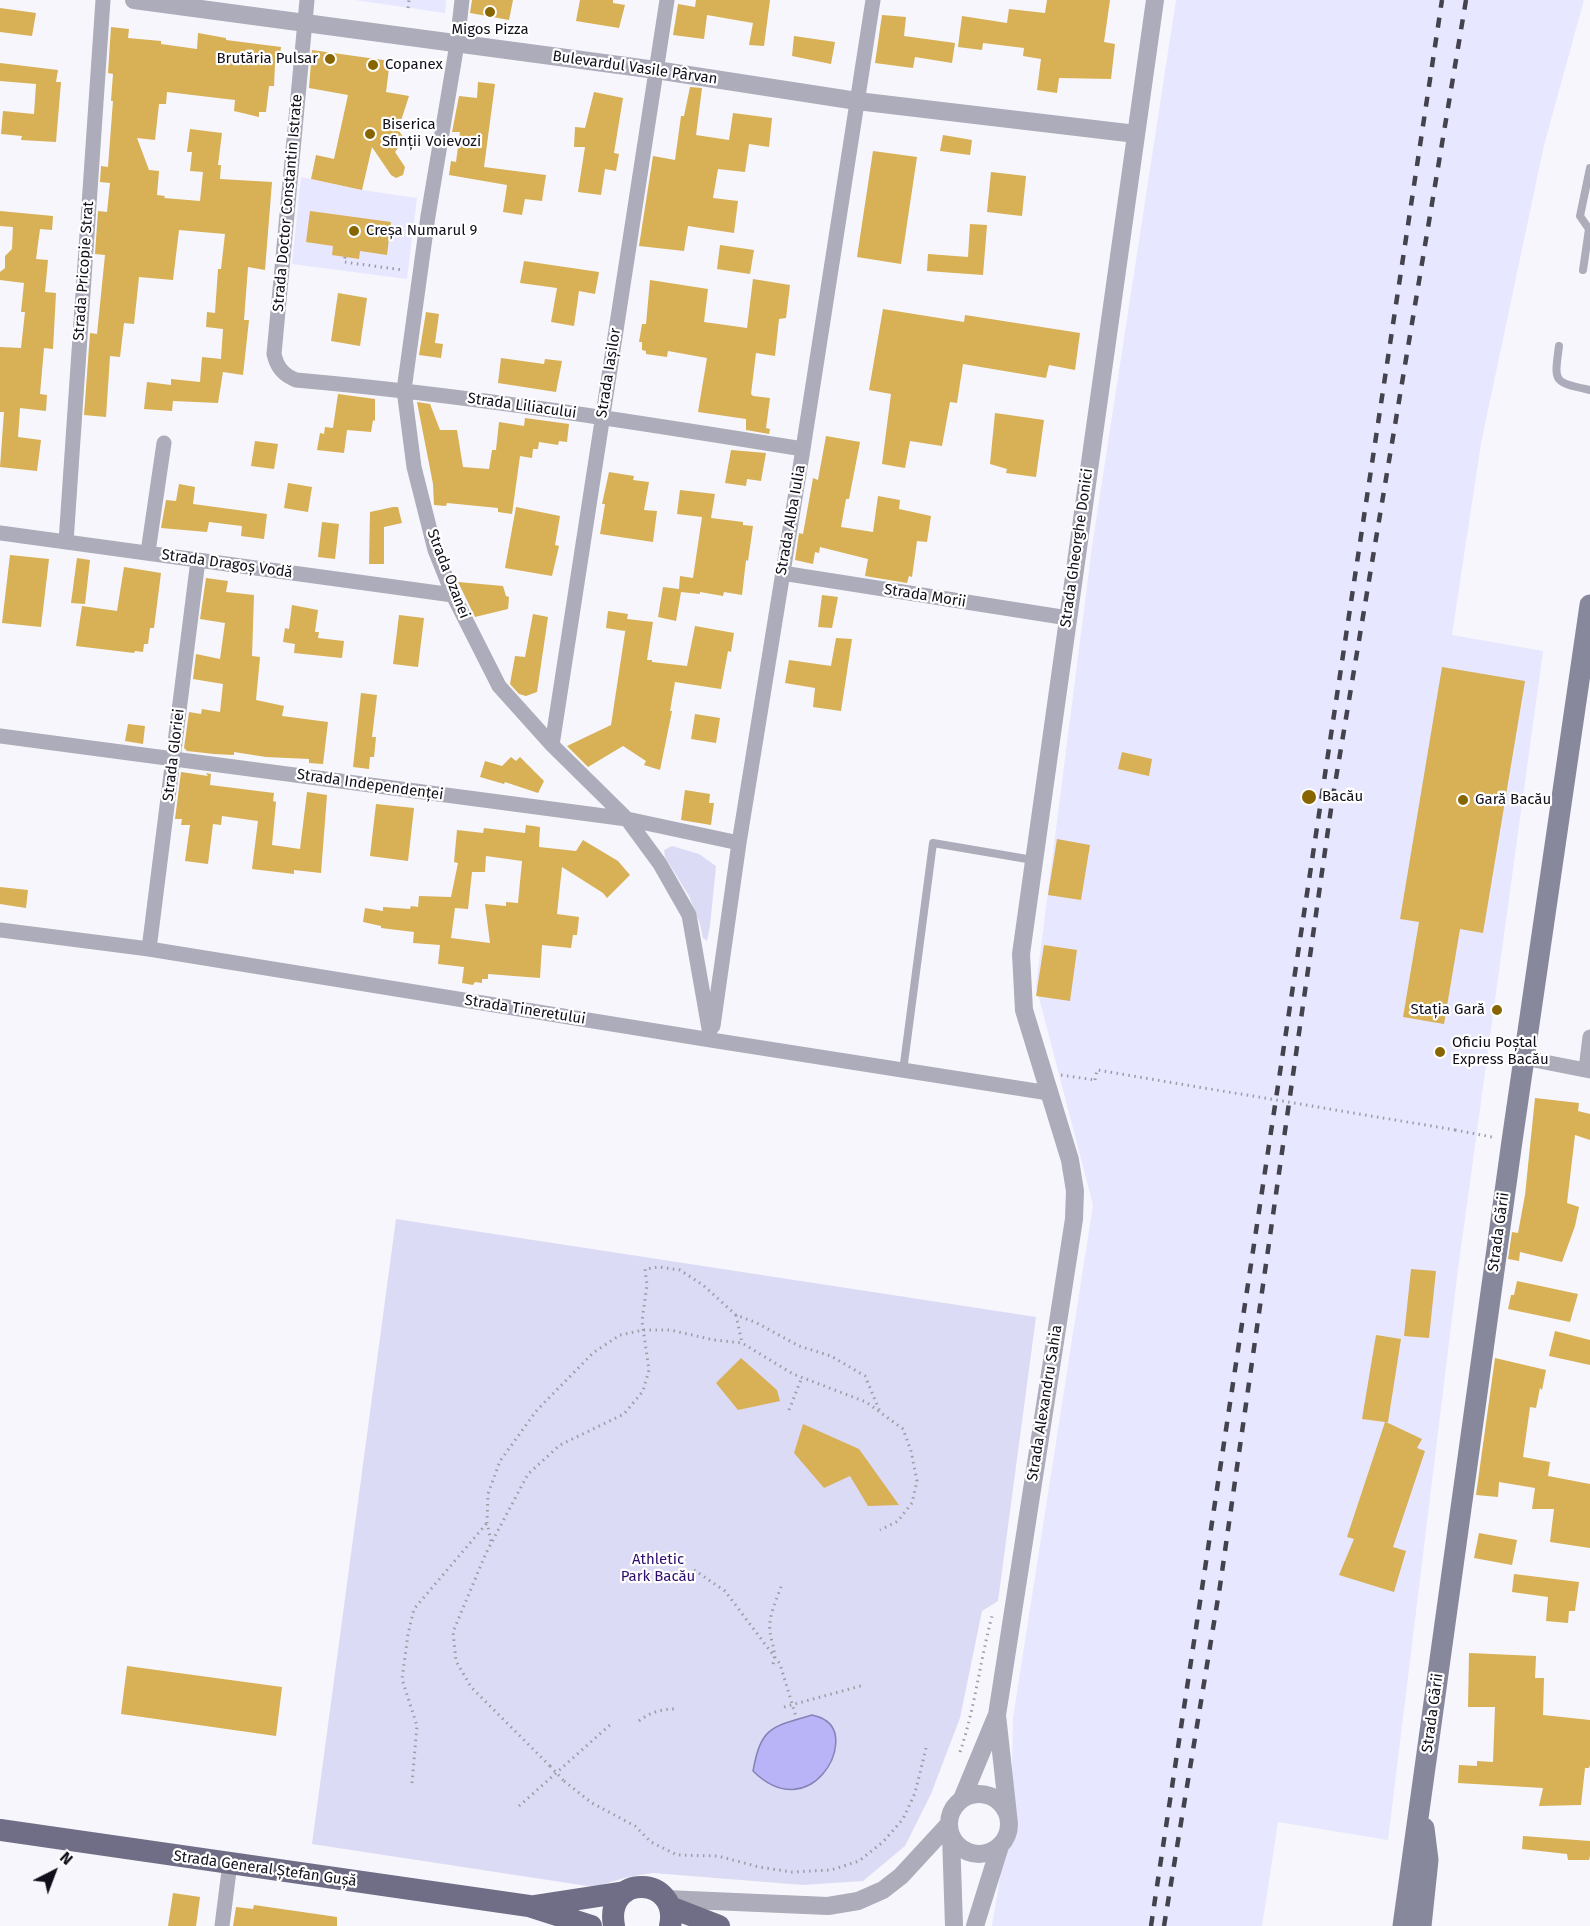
<!DOCTYPE html>
<html>
<head>
<meta charset="utf-8">
<style>
  body { margin:0 }
  #map { position:relative; width:1590px; height:1926px; overflow:hidden; background:#f6f6fc; font-family:"Fira Sans",sans-serif }
  canvas { display:block }
  .north { position:absolute; left:24px; top:1842px; width:60px; height:60px; -webkit-text-stroke:4px #fff; paint-order:stroke; rotate:42deg; font-size:16px; font-weight:700; line-height:24px; text-align:center; color:#100f1a }
  .north::after { content:''; display:block; margin:auto; width:21px; height:27px; background:#100f1a; clip-path:polygon(50% 0,100% 100%,50% 72%,0 100%) }
</style>
</head>
<body>
<div id="map">
<canvas width="1590" height="1926"></canvas>
<div class="north">N</div>
</div>
<script>
const g = document.querySelector('canvas').getContext('2d');
g.lineJoin = 'round';
function fillPath(path, color) {
  g.fillStyle = color;
  g.fill(path, 'evenodd');
}
function stroke(path, color, width, dash) {
  g.strokeStyle = color;
  g.lineWidth = width;
  g.lineCap = dash ? 'butt' : 'round';
  g.setLineDash(dash || []);
  g.stroke(path);
}
function drawText(font, color, halo, rows, align = 'center') {
  g.font = font + ' "Fira Sans",sans-serif';
  g.lineWidth = 4.5;
  g.setLineDash([]);
  g.textBaseline = 'middle';
  g.strokeStyle = halo;
  g.fillStyle = color;
  for (const [text, x, y, turn = 0] of rows) {
    g.save();
    g.translate(x, y);
    g.rotate((+turn || 0) * Math.PI / 180);
    g.textAlign = isNaN(turn) ? turn : align;
    if (halo) g.strokeText(text, 0, 0);
    g.fillText(text, 0, 0);
    g.restore();
  }
}
fillPath(new Path2D(`
  M355 0H446L445 13Z
  M1176 0H1584L1544 145 1481 443 1452 635 1543 651 1458 1269 1388 1840 1278 1822 1262 1926H992L1011 1810 1013 1718 1093 1205 1036 986 1092 547Z
  M301 177 362 190 417 198 407 279 292 264Z`), '#e7e7ff');
fillPath(new Path2D(`
  M672 846 699 854 716 866 710 926 707 941 703 938 700 924 689 896 665 857 664 850Z
  M396 1219 1036 1317 998 1601 982 1611 960 1718 931 1794 905 1846 863 1881 803 1885 653 1873 628 1877 594 1887 312 1844Z`), '#dcdbf5');
const water = new Path2D(`
  M812 1715C815 1716 821 1717 825 1720 858 1740 810 1827 753 1771 761 1727 771 1727 812 1715Z`);
fillPath(water, '#b9b4f7');
stroke(water, '#8682b5', 1.5);
fillPath(new Path2D(`
  M472 0H513L509 20 470 13Z
  M580 0H613V3L625 5 619 28 576 21Z
  M696 0H770L764 46 749 45 753 23 707 15 704 39 673 35 678 4 695 7Z
  M1047 0H1110L1104 42 1115 44 1111 79 1059 78 1057 93 1037 90 1041 59 1023 56 1024 48 983 43 982 50 958 47 962 16 1007 23 1009 9 1045 13Z
  M0 8 36 13 32 36 0 32Z
  M882 15 906 17 904 36 955 43 952 63 915 57 913 68 875 63Z
  M111 27 129 29 128 38 161 41V44L197 49 198 33 226 38V40L281 47 279 64H275L274 86H269L266 112H259V117L234 111 235 100 167 92 166 104H159L155 140 137 138 149 170 159 171 157 195 165 196 164 198 200 201 203 172 190 171 192 152H187L190 129 222 133 218 165H221L220 179 272 182 265 270 248 267 244 320H249L243 375 223 372 218 403 173 401 172 411 144 409 147 382 171 385V379L200 382 202 357 221 359 223 329 206 327 207 312 215 313 218 269H221L225 234 179 230 173 280 139 277 134 324 124 323 120 357 110 356 106 417 84 415 90 333 97 334 105 255 95 254 98 211 107 212 110 183 100 182 101 166 108 167 113 101H111L113 74 108 73Z
  M794 36 835 42 831 64 792 56Z
  M312 50 390 61 386 92 409 96 398 130 405 139 395 152 405 167 403 175 396 178 391 175 372 147 362 190 311 179 316 155 334 159 348 95 309 88Z
  M0 63 58 70 56 82H61L56 142 21 140 22 136 1 134 3 111 34 114 36 84 0 81Z
  M478 82 495 84 484 167 546 175 542 201 525 199 522 215 503 212 507 185 449 175 451 161 456 162 460 132H452L459 96 477 98Z
  M690 87 702 88 696 135 729 140 733 113 772 118 769 147 749 144 745 172 718 169 713 198 738 201 734 233 688 226 684 251 639 246 653 156 675 160 681 116H684Z
  M594 92 623 98 614 153 619 154 616 171 605 169 601 195 578 192 585 147H574L575 127 585 128Z
  M943 135 972 140 970 155 940 151Z
  M873 151 917 157 901 264 857 257Z
  M991 172 1026 176 1022 216 987 212Z
  M0 211 53 216 52 230 40 229 36 259 48 260 45 292 56 293 53 349 44 348 40 394 47 395 46 411 20 408 18 437 41 440 37 471 0 467 4 412H0V347L21 348 25 312H21L24 283 0 280V272L5 268V256L12 249 13 227 0 226Z
  M310 211 391 222 387 255 360 251 359 259 332 255 333 246 306 242Z
  M970 224 987 225 983 275 927 271 928 254 968 257Z
  M720 245 754 250 750 274 717 269Z
  M524 261 599 272 595 294 579 291 574 326 551 322 557 288 520 283Z
  M753 279 790 285 786 318 779 319 775 356 756 353 751 394 753 396 770 398 766 428 770 429 769 434 746 430V419L698 412 707 358 668 351 667 357 646 354V351L642 350V342H639L642 324H646L650 280 708 289 704 322 747 328Z
  M338 293 367 298 360 346 331 341Z
  M883 309 964 322 965 315 1080 333 1075 370 1049 365 1046 378 963 364 957 403 950 402 942 446 910 441 905 468 882 464 891 394 869 390Z
  M426 312 439 314 435 343 443 344 441 358 419 355Z
  M501 358 544 364 545 359 562 361 556 392 498 383Z
  M338 394 375 399V421L373 420 371 432 347 430 344 453 317 450 320 433 324 434 325 427 333 428Z
  M417 402 430 404 440 430H457L463 467 489 469 492 450H496L499 422 524 426 525 418 569 424 567 442 559 441 558 445 539 442 538 449H533L532 458 520 456 512 514 498 512V508L488 507 447 503 446 506 434 505 433 484Z
  M995 413 1044 420 1036 477 1006 473 1007 469 990 464Z
  M826 436 860 442 849 499H846L841 527 873 532 878 496 900 500 899 509 931 516 927 542 917 541 912 577 909 576 907 583 865 576 868 559 820 547 819 553 815 552 813 564 795 560 799 533 803 534 813 478 818 480Z
  M255 441 278 444 274 469 251 466Z
  M731 450 766 453 761 481 747 479 746 486 725 483Z
  M609 472 634 476 633 480 649 482 644 510 657 511 653 542 600 534 605 504H602Z
  M288 483 312 487 308 512 284 508Z
  M179 484 195 487 193 504 267 514 264 539 241 536 242 526 209 522 207 532 161 528 166 500 176 501Z
  M680 490 715 494 711 518 743 522V525L753 526 748 561 746 560 742 595 724 592 723 596 700 592V594L681 592 676 621 658 617 663 587 679 589 680 576 693 578 702 517 677 514Z
  M393 507H398L402 523 384 527V564H369L370 512Z
  M516 507 560 516 555 545 559 546 552 576 505 568Z
  M322 522 339 524 335 559 318 557Z
  M10 555 49 559 41 627 2 623Z
  M77 558 90 560 85 604 71 603Z
  M124 567 161 573 154 628H150L148 644H144L143 652 135 651 134 653 76 646 82 606 117 611Z
  M206 578 228 581 226 592 254 595 252 656 260 657 256 700 284 706 282 716 328 722 323 764 309 763V759L266 757 234 752V755L214 754 187 751 184 748 189 712 201 714 202 709 220 712 223 684 193 679 196 654 220 659 225 623 200 619Z
  M458 582 503 586 506 596 509 597 508 609 475 617Z
  M822 595 838 597 832 628 818 627Z
  M292 605 318 610 315 632H319L318 638 344 641 342 658 294 653 295 644 283 642 285 628 289 629Z
  M608 611 628 614 627 619 653 622 647 660H652V662L687 666 695 626 734 633 731 652 728 651 721 689 675 682 670 711H672L660 770 644 765 646 761 623 746 588 767 567 746 611 725 626 626 625 631 606 628Z
  M533 614 548 617 537 692 526 696 519 694 510 684 515 656 525 657Z
  M399 615 424 618 418 667 393 664Z
  M836 638 852 639 841 711 813 707 815 688 785 683 789 660 831 666Z
  M1442 667 1525 681 1483 933 1460 929 1444 1024 1403 1017 1419 922 1400 919Z
  M361 693 377 695 372 737H376L374 757H370L369 769 353 767Z
  M695 714 720 718 716 743 691 739Z
  M128 724 145 726 143 744 125 741Z
  M1122 752 1152 759 1149 776 1118 769Z
  M511 757 516 761 520 757 544 781 538 793 505 782 504 784 480 777 485 761 502 766Z
  M181 772 208 776 206 773 211 774 210 785 274 793 273 801 276 802 272 845 300 849 307 792 327 795 321 873 294 870V874L252 869 258 821 222 816 221 825 213 824 208 864 185 861 190 825H181L182 819H175Z
  M685 790 710 794 709 803H714L711 825 681 820Z
  M376 804 414 808 408 861 370 856Z
  M526 825 540 827 539 847 576 851 583 840 618 861 630 875 607 898 603 893 562 867 557 914 579 917 577 935H573L571 948 542 945 540 978 488 974V979H482V983L475 982 473 985 462 983 464 967 438 964 440 945 413 943 414 932 381 928V926L363 922 365 908 383 911V907L410 909 411 906 418 907 419 896 451 897 458 863 454 862 457 830 483 833 484 828 525 833ZM486 856 522 861 518 903 506 902V906L485 904 490 943 451 938 455 908 468 909 472 872H485Z
  M1057 839 1090 845 1081 900 1048 895Z
  M0 887 28 890 26 908 0 904Z
  M1044 945 1077 950 1070 1001 1036 996Z
  M1535 1098 1579 1103 1578 1111 1590 1114V1140L1575 1135 1567 1203 1579 1207 1575 1226 1562 1262 1520 1252 1519 1261 1508 1259 1512 1232 1518 1233 1525 1195Z
  M1411 1269 1436 1271 1429 1338 1404 1336Z
  M1517 1281 1578 1294 1570 1322 1508 1309 1511 1295H1514Z
  M1555 1331 1590 1340V1365L1549 1356Z
  M1376 1335 1401 1339 1388 1422H1386L1422 1439 1417 1448 1425 1451 1393 1547 1406 1551 1394 1592 1339 1575 1354 1539 1347 1537 1385 1422 1362 1419Z
  M741 1358 777 1390 780 1401 738 1410 716 1383Z
  M1495 1358 1546 1370 1542 1390 1540 1388 1536 1408 1530 1407 1523 1457 1550 1462 1548 1476 1590 1484V1548L1550 1542 1554 1509H1532L1535 1488 1499 1482 1498 1497 1476 1495Z
  M803 1424 859 1449 899 1505 868 1506 850 1476 824 1488 794 1453Z
  M1479 1533 1517 1540 1512 1565 1474 1558Z
  M1514 1574 1579 1582 1575 1611H1569L1568 1623 1546 1621 1548 1597 1512 1592Z
  M1469 1653 1536 1656 1535 1678H1544L1543 1715 1590 1720V1765L1589 1768H1585L1581 1805 1539 1806 1543 1788 1458 1783 1459 1765 1477 1766V1761L1493 1762 1495 1707H1468Z
  M127 1666 282 1687 276 1736 121 1714Z
  M1523 1836 1590 1841V1856L1589 1860H1568L1567 1854 1522 1849Z
  M173 1893 200 1897 196 1926H168Z
  M254 1905 337 1917V1926H233L236 1907 253 1909Z`), '#d8b055');
stroke(new Path2D(`
  M408 8 409 0
  M345 257 344 262 403 270
  M1061 1075 1095 1080
  M1455 1130 1492 1137
  M736 1315 742 1343
  M789 1410 802 1377
  M491 1541 487 1523 488 1494 500 1461 537 1410 593 1353 620 1335 643 1330H670L714 1340 742 1343 793 1374 866 1402 903 1429 911 1451 917 1481 912 1503 898 1521 880 1530
  M694 1570 725 1591 780 1664 796 1717
  M773 1664C777 1652 771 1643 770 1631 768 1616 777 1599 782 1584
  M784 1707 864 1685
  M639 1721C650 1712 662 1709 677 1709
  M960 1752C975 1708 980 1661 992 1616
  M550 1766 471 1687 456 1661 453 1632 486 1553 528 1474 560 1445 624 1414 643 1391 649 1370 642 1321 647 1285 645 1269 659 1267 680 1270 703 1285 736 1315 757 1323 799 1346 831 1356 865 1376 881 1414
  M564 1781 592 1803 635 1826 651 1842 677 1855 718 1856 759 1867 792 1872 831 1870 859 1861 883 1842 903 1819 915 1793 926 1748
  M412 1783 417 1726 402 1679 408 1634 414 1609 487 1523
  M519 1806 610 1725`), '#9c9ca4', 3, [1.5, 4.5]);
stroke(new Path2D(`
  M1583 270 1589 229 1580 216 1590 168
  M1559 346C1554 383 1553 382 1590 390
  M903 1071 933 843 1033 860`), '#acacba', 8);
stroke(new Path2D(`
  M307 0 274 354C277 368 284 375 296 380 467 395 635 422 803 449
  M462 0 457 44 428 216 404 390 414 467 435 550 453 595 499 686 552 745 627 819 660 864 689 915 711 1040
  M0 533 453 595
  M66 542 103 0
  M148 552 164 443
  M782 573 1068 618
  M0 736 627 819 739 843
  M552 745 667 0
  M0 930 149 949 711 1040 1049 1093
  M149 949 198 560
  M713 1026 739 843 803 449 873 0
  M1524 1058 1590 1071
  M1586 1069 1590 1037
  M222 1926 230 1863`), '#acacba', 15);
stroke(new Path2D(`
  M134 0 656 70 857 101 1136 134
  M949 1824a30 30 0 1 1 60 0a30 30 0 1 1-60 0Z
  M962 1799 996 1717
  M1008 1815 997 1715 1074 1219 1075 1191 1070 1160 1024 1010 1021 954 1155 0
  M951 1835 954 1926
  M666 1899 828 1906 858 1901 883 1890 901 1876 949 1824
  M975 1926 1000 1846`), '#acacba', 18);
stroke(new Path2D(`
  M1403 1926 1512 1141 1590 605
  M1421 1926 1428 1860 1424 1828`), '#88889c', 21);
stroke(new Path2D(`
  M0 1830 529 1906 591 1926
  M534 1906 625 1892
  M670 1907 719 1926
  M614 1926C604 1872 681 1876 670 1926`), '#6f6e86', 22);
stroke(new Path2D(`
  M1151 1926 1442 0
  M1164 1926 1220 1586 1332 802 1466 0`), '#44434d', 4.5, [10, 10]);
stroke(new Path2D(`
  M1095 1080 1097 1070 1455 1130
  M550 1766 564 1781`), '#9c9ca4', 3, [1.5, 4.5]);
for (const [x, y, r, color] of [
  [490,12,6,"#876601"],
  [330,59,6,"#876601"],
  [373,65,6,"#876601"],
  [370,134,6,"#876601"],
  [354,231,6,"#876601"],
  [1309,797,8,"#876601"],
  [1463,800,6,"#876601"],
  [1497,1010,6,"#876601"],
  [1440,1052,6,"#876601"]
]) {
  const dot = new Path2D();
  dot.arc(x, y, r, 0, 2 * Math.PI);
  g.fillStyle = color;
  g.fill(dot);
  stroke(dot, '#fff', 2);
}
drawText('15px', '#100f1a', '#fff', [
  ["Migos Pizza",490,30,"center"],
  ["Brutăria Pulsar",318,59,"right"],
  ["Copanex",385,65],
  ["Biserica",382,125],
  ["Sfinții Voievozi",382,142],
  ["Creșa Numarul 9",366,231],
  ["Bacău",1322,797],
  ["Gară Bacău",1475,800],
  ["Stația Gară",1485,1010,"right"],
  ["Oficiu Poștal",1452,1043],
  ["Express Bacău",1452,1060]
], 'left');
drawText('15px', '#100f1a', '#fff', [
  ["Bulevardul Vasile Pârvan",635,68,8],
  ["Strada Doctor Constantin Istrate",288,203,-85],
  ["Strada Pricopie Strat",84,271,-86],
  ["Strada Iașilor",609,373,-81],
  ["Strada Liliacului",522,406,8],
  ["Strada Alba Iulia",791,520,-80],
  ["Strada Gheorghe Donici",1077,548,-82],
  ["Strada Dragoș Vodă",227,564,8],
  ["Strada Ozanei",448,574,69],
  ["Strada Morii",925,596,9],
  ["Strada Gloriei",174,755,-83],
  ["Strada Independenței",370,785,8],
  ["Strada Tineretului",525,1010,9],
  ["Strada Gării",1499,1232,-82],
  ["Strada Alexandru Sahia",1045,1403,-81],
  ["Strada Gării",1433,1713,-82],
  ["Strada General Ștefan Gușă",265,1869,8]
]);
drawText('15px', '#2d0e6f', '#fff', [
  ["Athletic",658,1560],
  ["Park Bacău",658,1577]
]);
</script>
</body>
</html>
